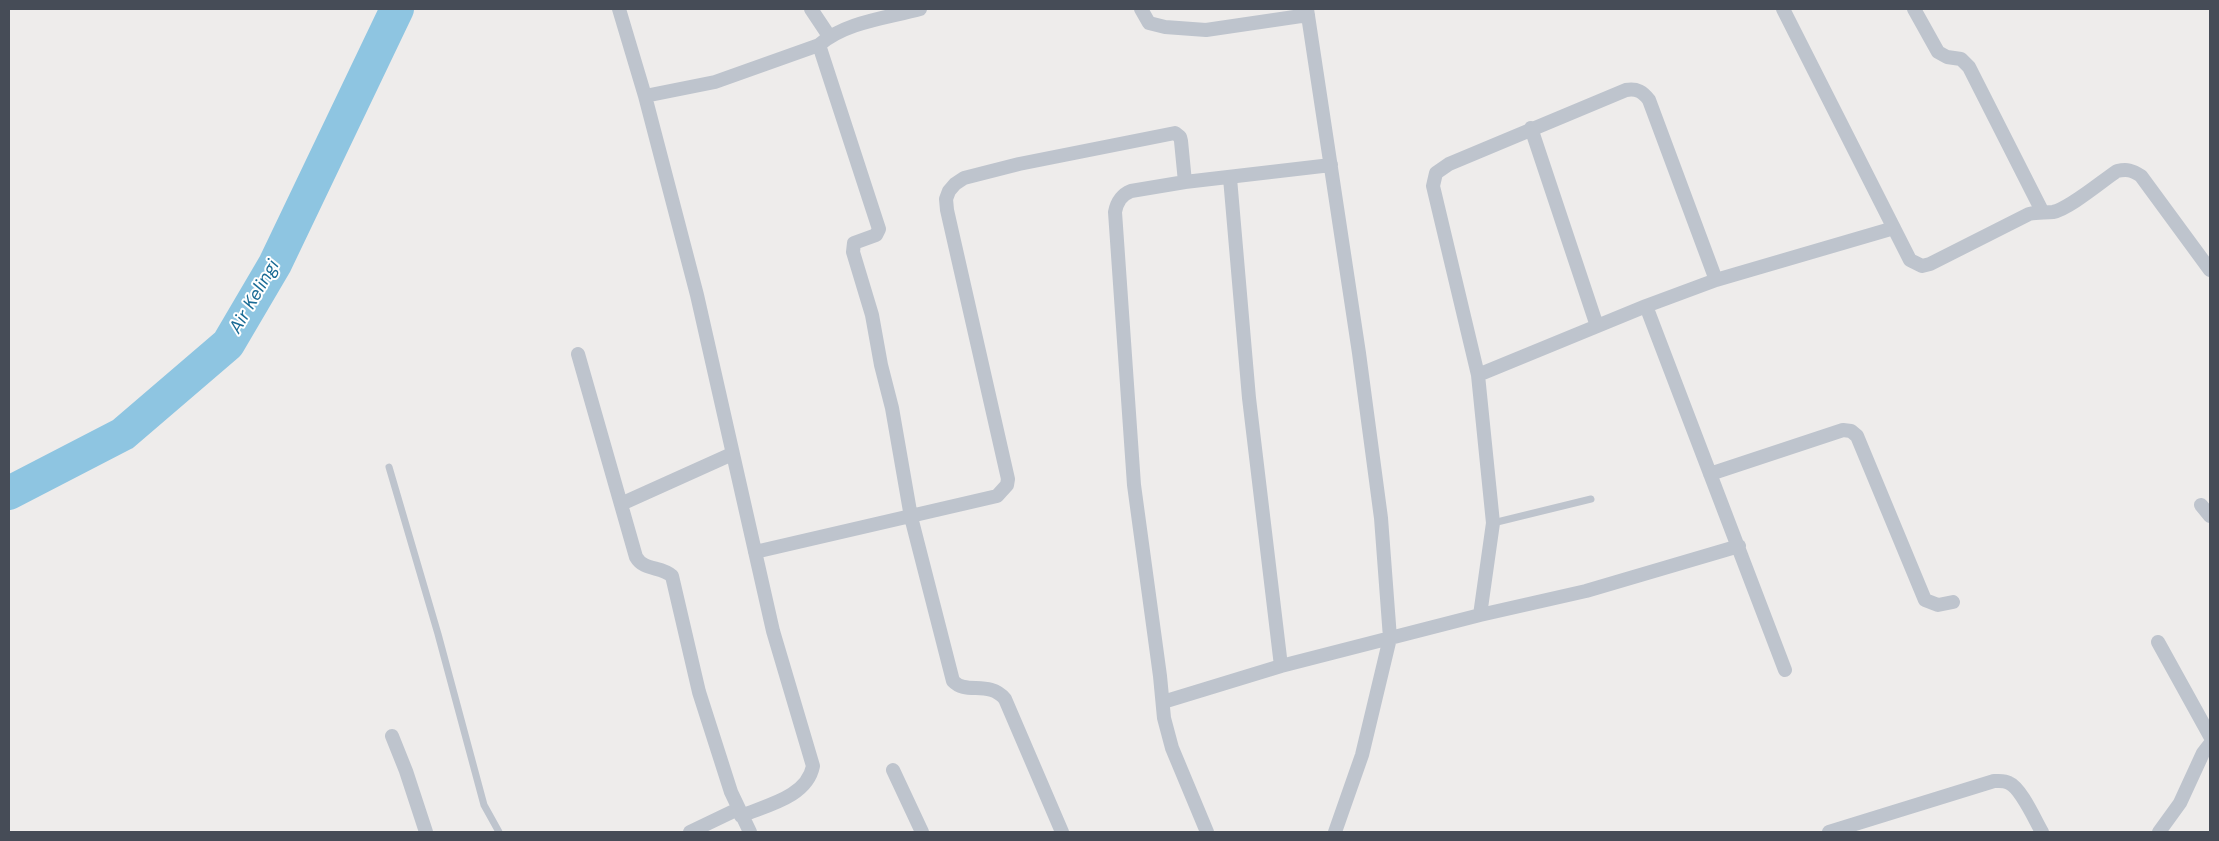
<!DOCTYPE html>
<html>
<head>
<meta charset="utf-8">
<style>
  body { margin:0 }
  #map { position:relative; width:2219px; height:841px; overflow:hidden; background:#eeeceb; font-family:"DM Sans",sans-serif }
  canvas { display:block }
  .frame { position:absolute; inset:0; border:10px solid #464c57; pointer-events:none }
</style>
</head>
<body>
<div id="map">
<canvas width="2219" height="841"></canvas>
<div class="frame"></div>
</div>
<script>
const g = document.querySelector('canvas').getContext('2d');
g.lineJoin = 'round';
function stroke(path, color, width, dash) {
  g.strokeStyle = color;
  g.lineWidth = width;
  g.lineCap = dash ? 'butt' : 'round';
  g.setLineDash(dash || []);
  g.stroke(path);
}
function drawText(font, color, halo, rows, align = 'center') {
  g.font = font + ' "DM Sans",sans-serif';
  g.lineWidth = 4;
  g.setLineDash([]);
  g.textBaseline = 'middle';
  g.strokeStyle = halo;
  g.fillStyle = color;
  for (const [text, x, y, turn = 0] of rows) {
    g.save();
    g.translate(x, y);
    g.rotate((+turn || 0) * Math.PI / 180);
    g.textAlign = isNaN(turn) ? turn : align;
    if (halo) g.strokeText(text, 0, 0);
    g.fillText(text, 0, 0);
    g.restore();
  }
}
stroke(new Path2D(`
  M9 493 123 434 228 344 275 264 397 9`), '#8ec5e1', 34);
stroke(new Path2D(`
  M389 467 438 634 484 805 499 832
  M1493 523 1591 499`), '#bec4cd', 7);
stroke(new Path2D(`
  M619 9 645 96 697 295 773 631 813 766C807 797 767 805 741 816
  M811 9 829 36
  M1141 9 1149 23 1165 27 1206 30 1308 15
  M1307 9 1359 353 1381 518 1390 638 1362 755 1335 832
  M1783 9 1910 260 1922 266 1930 264 2029 214C2038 212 2045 213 2053 212 2069 209 2102 181 2117 171 2127 169 2132 170 2141 176L2210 270
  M1914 9 1938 52 1947 57 1961 59 1969 67 2042 211
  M819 45 879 229 876 235 854 243 853 252 872 315 881 365 892 408 911 517 953 681C966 695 989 680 1005 699L1062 832
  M645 96 715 82 819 45C845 22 887 18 920 9
  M1531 128 1597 326
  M1230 178 1249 398 1281 666
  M1646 306 1785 670
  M578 354 636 557C644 571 661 566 672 576L699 692 731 792 750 832
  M1478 375 1646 306 1716 280 1894 228
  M1710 474 1843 430 1851 431 1857 436 1925 600 1938 605 1953 602
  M621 504 732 454
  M2201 505 2210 516
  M755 552 997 496 1007 485 1008 479 947 210 946 199 949 191 955 184 964 178 1019 164 1175 133 1180 137 1181 141 1185 182
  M1480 615 1493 523 1478 375 1433 186 1436 173 1449 164 1626 90C1637 88 1643 92 1649 100L1716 280
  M2158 642 2210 736
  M1163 702 1281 666 1480 615 1586 591 1739 546
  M392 736 406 771 426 832
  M893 770 922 832
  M690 832 738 809
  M1207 832 1172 748 1164 718 1160 676 1134 485 1115 212C1117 202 1121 195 1131 191L1185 182 1331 165
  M1829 832 1994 781C1999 781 2004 780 2009 783 2021 788 2035 820 2042 832
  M2159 832 2180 803 2203 753 2210 744`), '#bec4cd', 14);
drawText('italic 18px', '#1a6b95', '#fff', [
  ["Air Kelingi",255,297,-60]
]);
</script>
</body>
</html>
